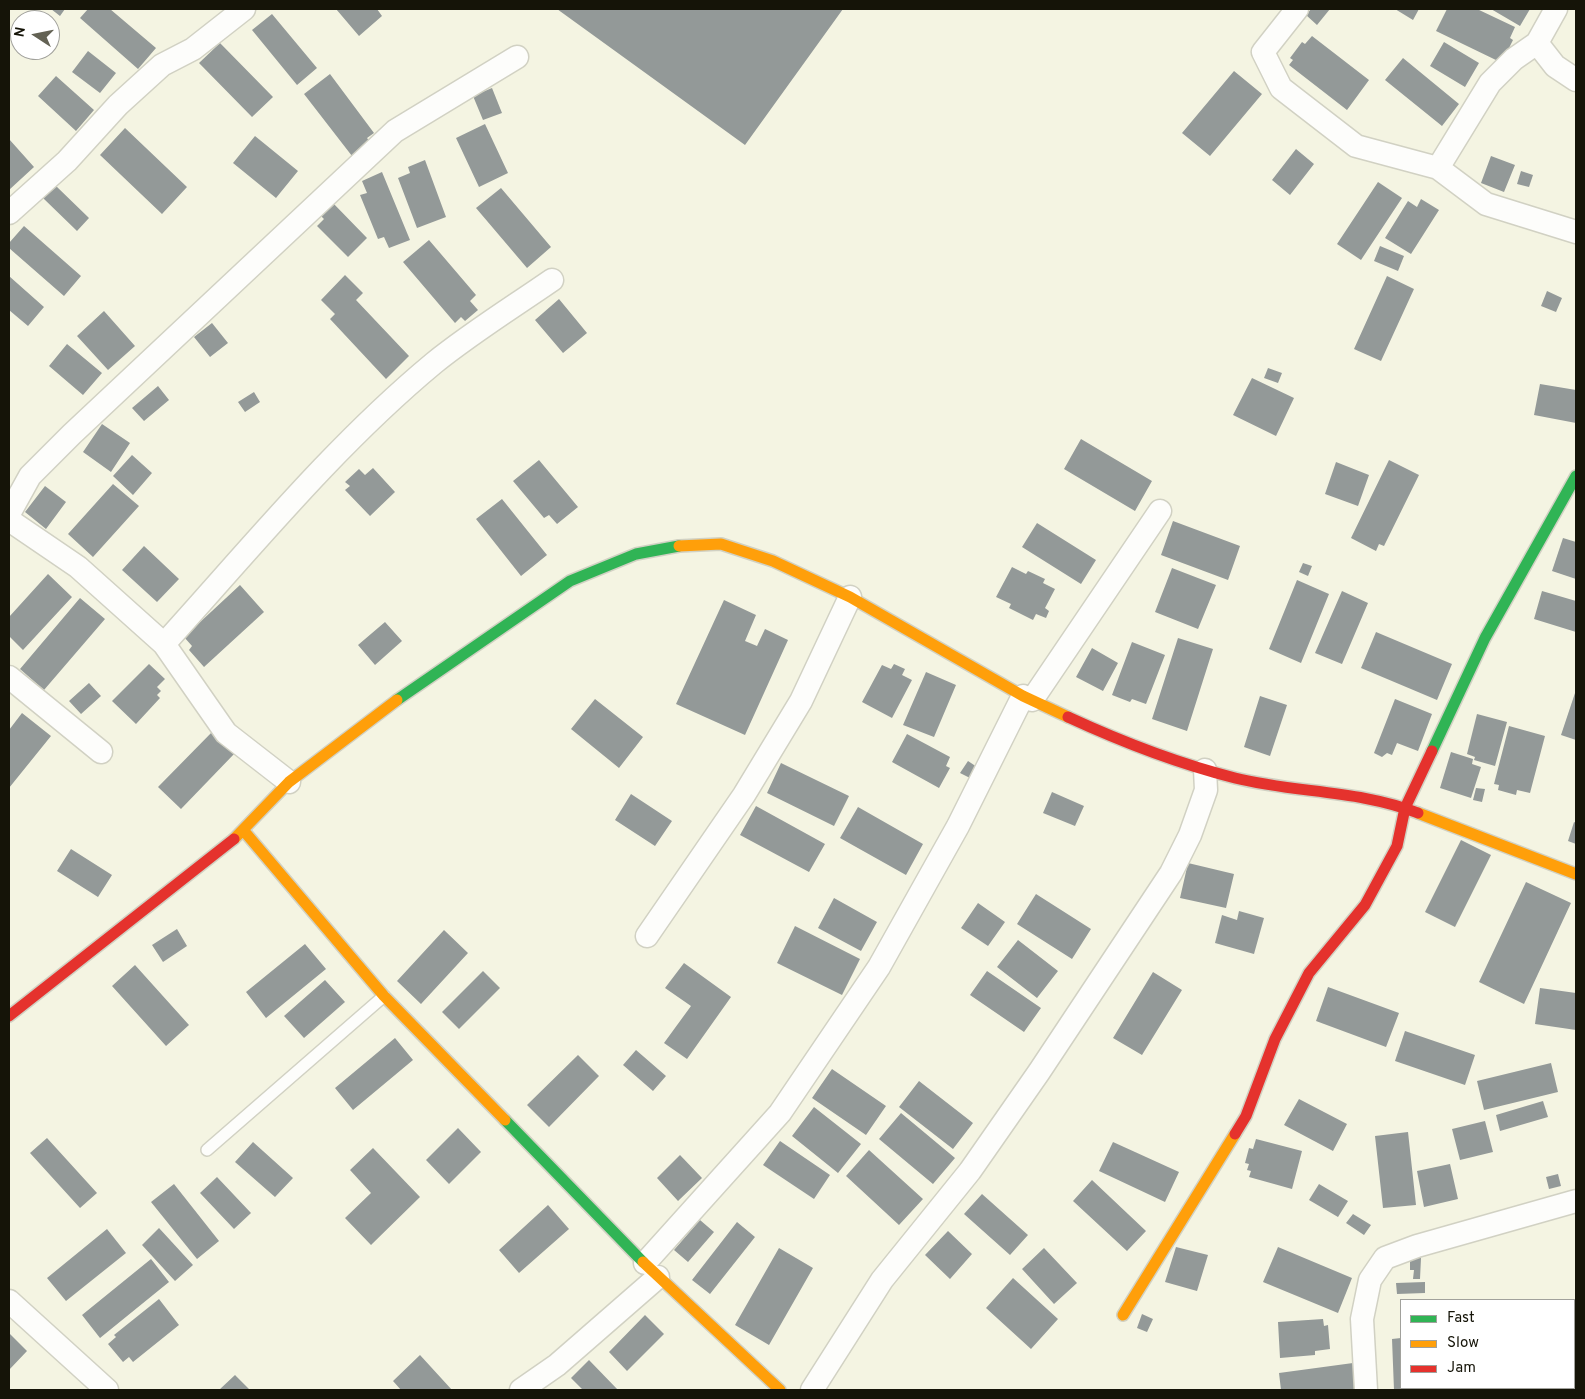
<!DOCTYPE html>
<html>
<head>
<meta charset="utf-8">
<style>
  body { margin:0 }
  #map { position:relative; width:1585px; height:1399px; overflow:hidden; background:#f4f4e2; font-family:Overpass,sans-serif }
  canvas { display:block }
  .frame { position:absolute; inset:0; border:10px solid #151408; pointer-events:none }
  .legend { position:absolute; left:1400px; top:1299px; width:175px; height:90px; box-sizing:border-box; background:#fff; border:1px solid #a1a19c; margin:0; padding:6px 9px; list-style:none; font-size:15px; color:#151408 }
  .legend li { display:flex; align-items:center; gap:10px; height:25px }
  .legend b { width:25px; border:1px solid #a1a19c }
  .north { position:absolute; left:10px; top:10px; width:50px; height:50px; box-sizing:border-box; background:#fff; border:1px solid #a1a19c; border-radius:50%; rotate:281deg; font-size:14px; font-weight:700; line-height:20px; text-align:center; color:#151408 }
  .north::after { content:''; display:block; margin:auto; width:18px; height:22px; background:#636254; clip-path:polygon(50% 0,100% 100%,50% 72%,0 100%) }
</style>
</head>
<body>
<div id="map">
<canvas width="1585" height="1399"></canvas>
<div class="frame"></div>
<ul class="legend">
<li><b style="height:6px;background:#30b455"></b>Fast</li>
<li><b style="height:6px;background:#ff9f0a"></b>Slow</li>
<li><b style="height:6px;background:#e5322d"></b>Jam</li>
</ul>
<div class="north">N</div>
</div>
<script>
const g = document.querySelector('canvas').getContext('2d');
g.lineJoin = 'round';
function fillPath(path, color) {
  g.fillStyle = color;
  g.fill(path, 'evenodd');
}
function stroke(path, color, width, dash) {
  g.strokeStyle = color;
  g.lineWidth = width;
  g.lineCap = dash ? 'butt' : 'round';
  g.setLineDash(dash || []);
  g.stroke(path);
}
fillPath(new Path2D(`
  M51 9H65L60 16Z
  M88 9H110L156 48 138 69 80 18Z
  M336 9H377L382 16 359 36Z
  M557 9H843L745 145Z
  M1311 9H1330L1317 25 1306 15Z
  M1395 9H1419L1413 20Z
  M1447 9H1477L1515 27 1510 38 1513 40 1504 58 1500 56 1498 61 1436 31Z
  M1491 9H1530L1520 26Z
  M272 14 317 68 297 85 252 30Z
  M1312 36 1369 80 1347 110 1289 65 1293 60 1290 58 1302 42 1305 44Z
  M1444 42 1479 63 1465 87 1430 66Z
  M220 43 273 97 252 117 199 63Z
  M88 51 116 73 100 93 72 72Z
  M1403 58 1459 104 1442 126 1385 80Z
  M1234 71 1262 94 1210 156 1182 133Z
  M330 74 374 133 367 138 370 142 352 156 304 94Z
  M56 76 94 110 76 131 38 96Z
  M492 88 502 113 483 120 473 96Z
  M485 124 508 173 479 187 456 138Z
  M125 128 187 187 162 214 100 155Z
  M255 136 298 171 276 198 233 163Z
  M9 139 34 167 9 190Z
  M1296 149 1314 164 1290 195 1272 180Z
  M1491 156 1515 165 1504 192 1481 183Z
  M425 160 446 217 417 228 398 178 410 173 408 167Z
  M1521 171 1533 175 1529 187 1517 184Z
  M382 172 410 240 389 248 384 237 378 239 360 195 367 193 362 181Z
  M1378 182 1402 198 1361 260 1337 244Z
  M55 185 89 218 77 231 43 198Z
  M501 188 551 247 527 268 476 208Z
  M1421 199 1439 210 1411 254 1385 238 1408 201 1417 207Z
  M332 202 367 238 348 257 317 226 324 219 319 214Z
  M24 226 81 276 64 296 9 248V243Z
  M429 240 476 295 470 301 478 310 465 321 461 317 455 323 403 262Z
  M1380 246 1404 256 1398 271 1374 261Z
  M345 275 363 293 356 300 409 356 386 379 330 319 335 314 321 300Z
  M9 276 44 307 28 326 9 310Z
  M1387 276 1414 289 1381 361 1354 349Z
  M1547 291 1562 298 1556 312 1541 306Z
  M559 299 587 333 563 353 535 320Z
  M104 311 135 346 108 370 77 336Z
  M212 323 228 343 210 357 194 337Z
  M67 344 102 373 83 395 49 366Z
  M1268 368 1282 373 1278 383 1264 378Z
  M1252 378 1294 398 1276 436 1233 415Z
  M1540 384 1576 390V423L1534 415Z
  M158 386 169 400 144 421 132 408Z
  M254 392 260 402 245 412 238 402Z
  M102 424 130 443 111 472 83 452Z
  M1081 439 1152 481 1135 511 1064 469Z
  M132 455 152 473 133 495 113 476Z
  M539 460 578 507 557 524 549 515 544 518 513 481Z
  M1389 460 1419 475 1384 546 1379 544 1376 551 1351 538Z
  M1336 462 1369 475 1358 506 1325 494Z
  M373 468 395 492 370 516 345 490 350 486 345 482 359 469 365 475Z
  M113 484 139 506 93 557 68 534Z
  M45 486 66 502 46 529 25 512Z
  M502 499 547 555 521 576 476 519Z
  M1173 521 1240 546 1228 580 1161 555Z
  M1037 523 1096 560 1081 584 1022 547Z
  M1563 538 1576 542V579L1552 571Z
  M144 546 179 579 157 602 122 570Z
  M1303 563 1312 566 1308 576 1299 572Z
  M1012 567 1026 574 1028 571 1045 579 1043 583 1055 589 1045 608 1049 611 1046 618 1036 614 1033 620 1009 608 1011 604 996 597Z
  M1172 568 1216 585 1198 629 1155 612Z
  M48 574 72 597 23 650 9 636V617Z
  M1297 580 1329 594 1301 663 1269 649Z
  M240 585 264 612 204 667 189 650 192 646 184 637Z
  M1342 591 1368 603 1342 664 1315 653Z
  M1542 591 1576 601V632L1534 619Z
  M80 598 105 619 44 690 20 669Z
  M724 600 756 615 745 641 757 646 765 629 788 640 745 735 676 704Z
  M385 622 402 641 375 665 358 645Z
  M1376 632 1452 664 1437 700 1361 668Z
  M1178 638 1213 649 1187 731 1152 719Z
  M1132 642 1165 655 1146 704 1132 699 1130 702 1112 695Z
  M1092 648 1118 663 1103 691 1076 677Z
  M149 664 165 679 157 687 161 691 157 695 160 698 136 724 112 701Z
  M894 664 905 669 902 675 912 680 892 718 862 702 882 665 891 669Z
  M926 672 956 685 934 737 903 725Z
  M89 683 101 696 81 714 69 701Z
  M1576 690V740L1561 735Z
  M1260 696 1287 705 1270 756 1244 747Z
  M595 699 643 737 619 768 571 729Z
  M1395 699 1432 714 1418 751 1397 743 1392 755 1387 753 1382 757 1374 753Z
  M22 713 51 736 9 788V730Z
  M1477 714 1507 722 1495 766 1474 760 1475 757 1467 754Z
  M1509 726 1545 736 1530 793 1517 790 1516 795 1498 790 1499 785 1494 784Z
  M213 731 235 753 181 809 158 787Z
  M907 734 950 757 946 766 950 768 939 788 892 762Z
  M1451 752 1473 759 1472 764 1481 767 1471 798 1440 788Z
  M968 761 980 769 974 780 960 773Z
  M781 763 849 796 834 826 767 793Z
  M1476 788 1485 789 1482 802 1473 800Z
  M1052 792 1084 806 1075 826 1043 813Z
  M631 794 672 821 655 846 615 820Z
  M756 806 825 844 809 872 740 835Z
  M858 807 923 844 906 875 840 838Z
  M1574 822 1576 823V844L1568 841Z
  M1461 840 1491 855 1455 927 1425 912Z
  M71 849 112 875 98 897 57 871Z
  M1188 863 1234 874 1226 908 1180 898Z
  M1526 882 1571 903 1524 1004 1479 982Z
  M1036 894 1091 929 1072 959 1017 924Z
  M834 898 877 922 861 951 818 928Z
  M978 903 1005 922 988 946 961 928Z
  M1239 911 1264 918 1254 954 1215 943 1222 915 1237 920Z
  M795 926 860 959 842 995 777 963Z
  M177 929 187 946 163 962 152 945Z
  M444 930 468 953 421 1004 397 981Z
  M1018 940 1058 971 1037 998 997 967Z
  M305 944 326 969 266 1018 246 992Z
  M684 963 731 997 687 1059 664 1043 691 1006 665 988Z
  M135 965 189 1025 166 1046 112 986Z
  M483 971 500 988 459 1029 442 1012Z
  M987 971 1041 1008 1024 1032 970 995Z
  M1153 972 1182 990 1142 1055 1113 1038Z
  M325 980 345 1002 304 1038 284 1016Z
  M1328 987 1399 1013 1386 1047 1316 1021Z
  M1540 988 1576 993V1030L1535 1024Z
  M1405 1031 1475 1055 1465 1085 1395 1061Z
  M395 1038 413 1060 353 1110 335 1088Z
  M636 1050 666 1076 653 1091 623 1065Z
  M578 1055 599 1076 549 1127 527 1105Z
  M1551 1063 1558 1092 1484 1110 1477 1081Z
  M832 1069 886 1106 866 1135 812 1098Z
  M919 1081 973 1123 953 1149 899 1107Z
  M1299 1099 1347 1124 1333 1151 1284 1125Z
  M1543 1101 1548 1117 1500 1131 1496 1115Z
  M814 1107 861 1144 838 1173 792 1136Z
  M901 1113 955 1158 933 1184 879 1139Z
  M1485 1121 1493 1152 1460 1160 1452 1129Z
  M458 1128 481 1152 449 1184 426 1160Z
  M1408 1132 1416 1205 1383 1208 1375 1136Z
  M47 1138 97 1193 80 1208 30 1153Z
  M1256 1139 1302 1151 1292 1189 1249 1177 1251 1171 1247 1170 1249 1164 1245 1163 1249 1148 1253 1149Z
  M780 1141 830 1175 814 1199 763 1165Z
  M253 1142 293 1178 275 1197 235 1162Z
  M1113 1142 1179 1172 1165 1202 1099 1171Z
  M373 1148 420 1197 371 1245 345 1218 371 1193 350 1170Z
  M869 1150 923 1199 899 1225 846 1176Z
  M680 1155 702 1178 678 1201 657 1178Z
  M1450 1164 1458 1199 1424 1207 1417 1171Z
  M1558 1174 1561 1186 1549 1189 1546 1177Z
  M217 1177 251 1213 234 1229 200 1193Z
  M1092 1180 1146 1231 1127 1251 1073 1201Z
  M174 1184 219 1241 197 1259 151 1202Z
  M1319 1184 1348 1201 1338 1217 1309 1200Z
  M982 1194 1028 1235 1010 1255 964 1214Z
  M548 1205 569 1229 519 1273 499 1250Z
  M1353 1214 1371 1225 1364 1235 1346 1223Z
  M700 1220 714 1232 688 1262 674 1250Z
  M737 1222 755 1237 710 1294 692 1280Z
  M159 1228 193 1265 175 1281 142 1245Z
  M107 1229 126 1253 66 1301 47 1278Z
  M948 1231 972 1254 950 1279 925 1255Z
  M1176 1247 1208 1255 1197 1291 1165 1282Z
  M1278 1247 1352 1278 1338 1313 1263 1282Z
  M779 1248 813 1268 769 1345 735 1325Z
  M1044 1248 1077 1283 1054 1304 1022 1269Z
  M1410 1258H1421L1420 1279H1413L1414 1270H1410Z
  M151 1259 169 1282 100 1338 82 1315Z
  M1013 1278 1058 1319 1031 1349 986 1308Z
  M1425 1282V1293L1397 1294 1396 1283Z
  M159 1299 179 1325 133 1362 129 1357 123 1362 108 1344 116 1337 114 1335Z
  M1142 1314 1153 1319 1147 1332 1137 1328Z
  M645 1315 664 1334 627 1371 609 1352Z
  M1323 1319 1324 1326 1328 1325 1330 1349 1315 1351V1355L1280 1358 1278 1322Z
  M9 1333 27 1351 9 1370Z
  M1401 1338V1388H1430V1390H1394L1392 1339Z
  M420 1355 452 1390H401L393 1381Z
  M589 1360 618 1390H583L571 1378Z
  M1353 1363 1356 1390H1281L1279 1373Z
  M235 1375 250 1390H219Z`), '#939998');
const lane = new Path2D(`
  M207 1150 384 996`);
const street = new Path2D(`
  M1297 9 1263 52 1281 88 1356 146 1438 168 1486 204 1576 232
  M1556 9 1537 43 1555 66 1576 80
  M1438 168 1490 83 1514 59 1537 43
  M9 213 67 161 118 105 162 65 193 49 244 9
  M9 514 30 476 72 434 395 131 517 57
  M9 520 78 567 164 644 226 733 289 782
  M164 644C251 548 334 446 434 363 471 333 513 307 552 280
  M9 677 101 752
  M1032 700 1160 511
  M647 936 744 795 801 701 850 597
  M645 1263 780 1113 879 967 958 826 1023 696
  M9 1301 107 1390
  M521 1390 557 1365 658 1277
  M812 1390 882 1280 970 1171 1039 1072 1171 873 1190 835 1206 790 1205 770
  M1366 1390 1362 1319 1370 1280 1385 1258 1417 1246 1576 1201`);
const fast = new Path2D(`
  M397 700 570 581 636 554 679 546
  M1432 751 1485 638 1576 476
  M505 1120 643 1262`);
const slow = new Path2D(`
  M679 546 721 544 773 561 850 597 1023 696 1068 717
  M1418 813 1576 874
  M244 831 384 996 505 1120
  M234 839 289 782 397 700
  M643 1262 780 1390
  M1123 1315 1235 1134`);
const jam = new Path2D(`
  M1068 717C1120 741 1180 764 1235 778 1295 793 1360 790 1418 813
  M9 1016 234 839
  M1235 1134 1246 1116 1275 1039 1309 973 1365 905 1397 846 1405 808 1432 751`);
stroke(lane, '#d1d1c3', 14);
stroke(street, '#d1d1c3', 25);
stroke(fast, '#d1d1c3', 14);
stroke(slow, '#d1d1c3', 14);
stroke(jam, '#d1d1c3', 14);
stroke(lane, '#fdfdfb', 11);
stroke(street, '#fdfdfb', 22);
stroke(fast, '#30b455', 11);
stroke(slow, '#ff9f0a', 11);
stroke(jam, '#e5322d', 11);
</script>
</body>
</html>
